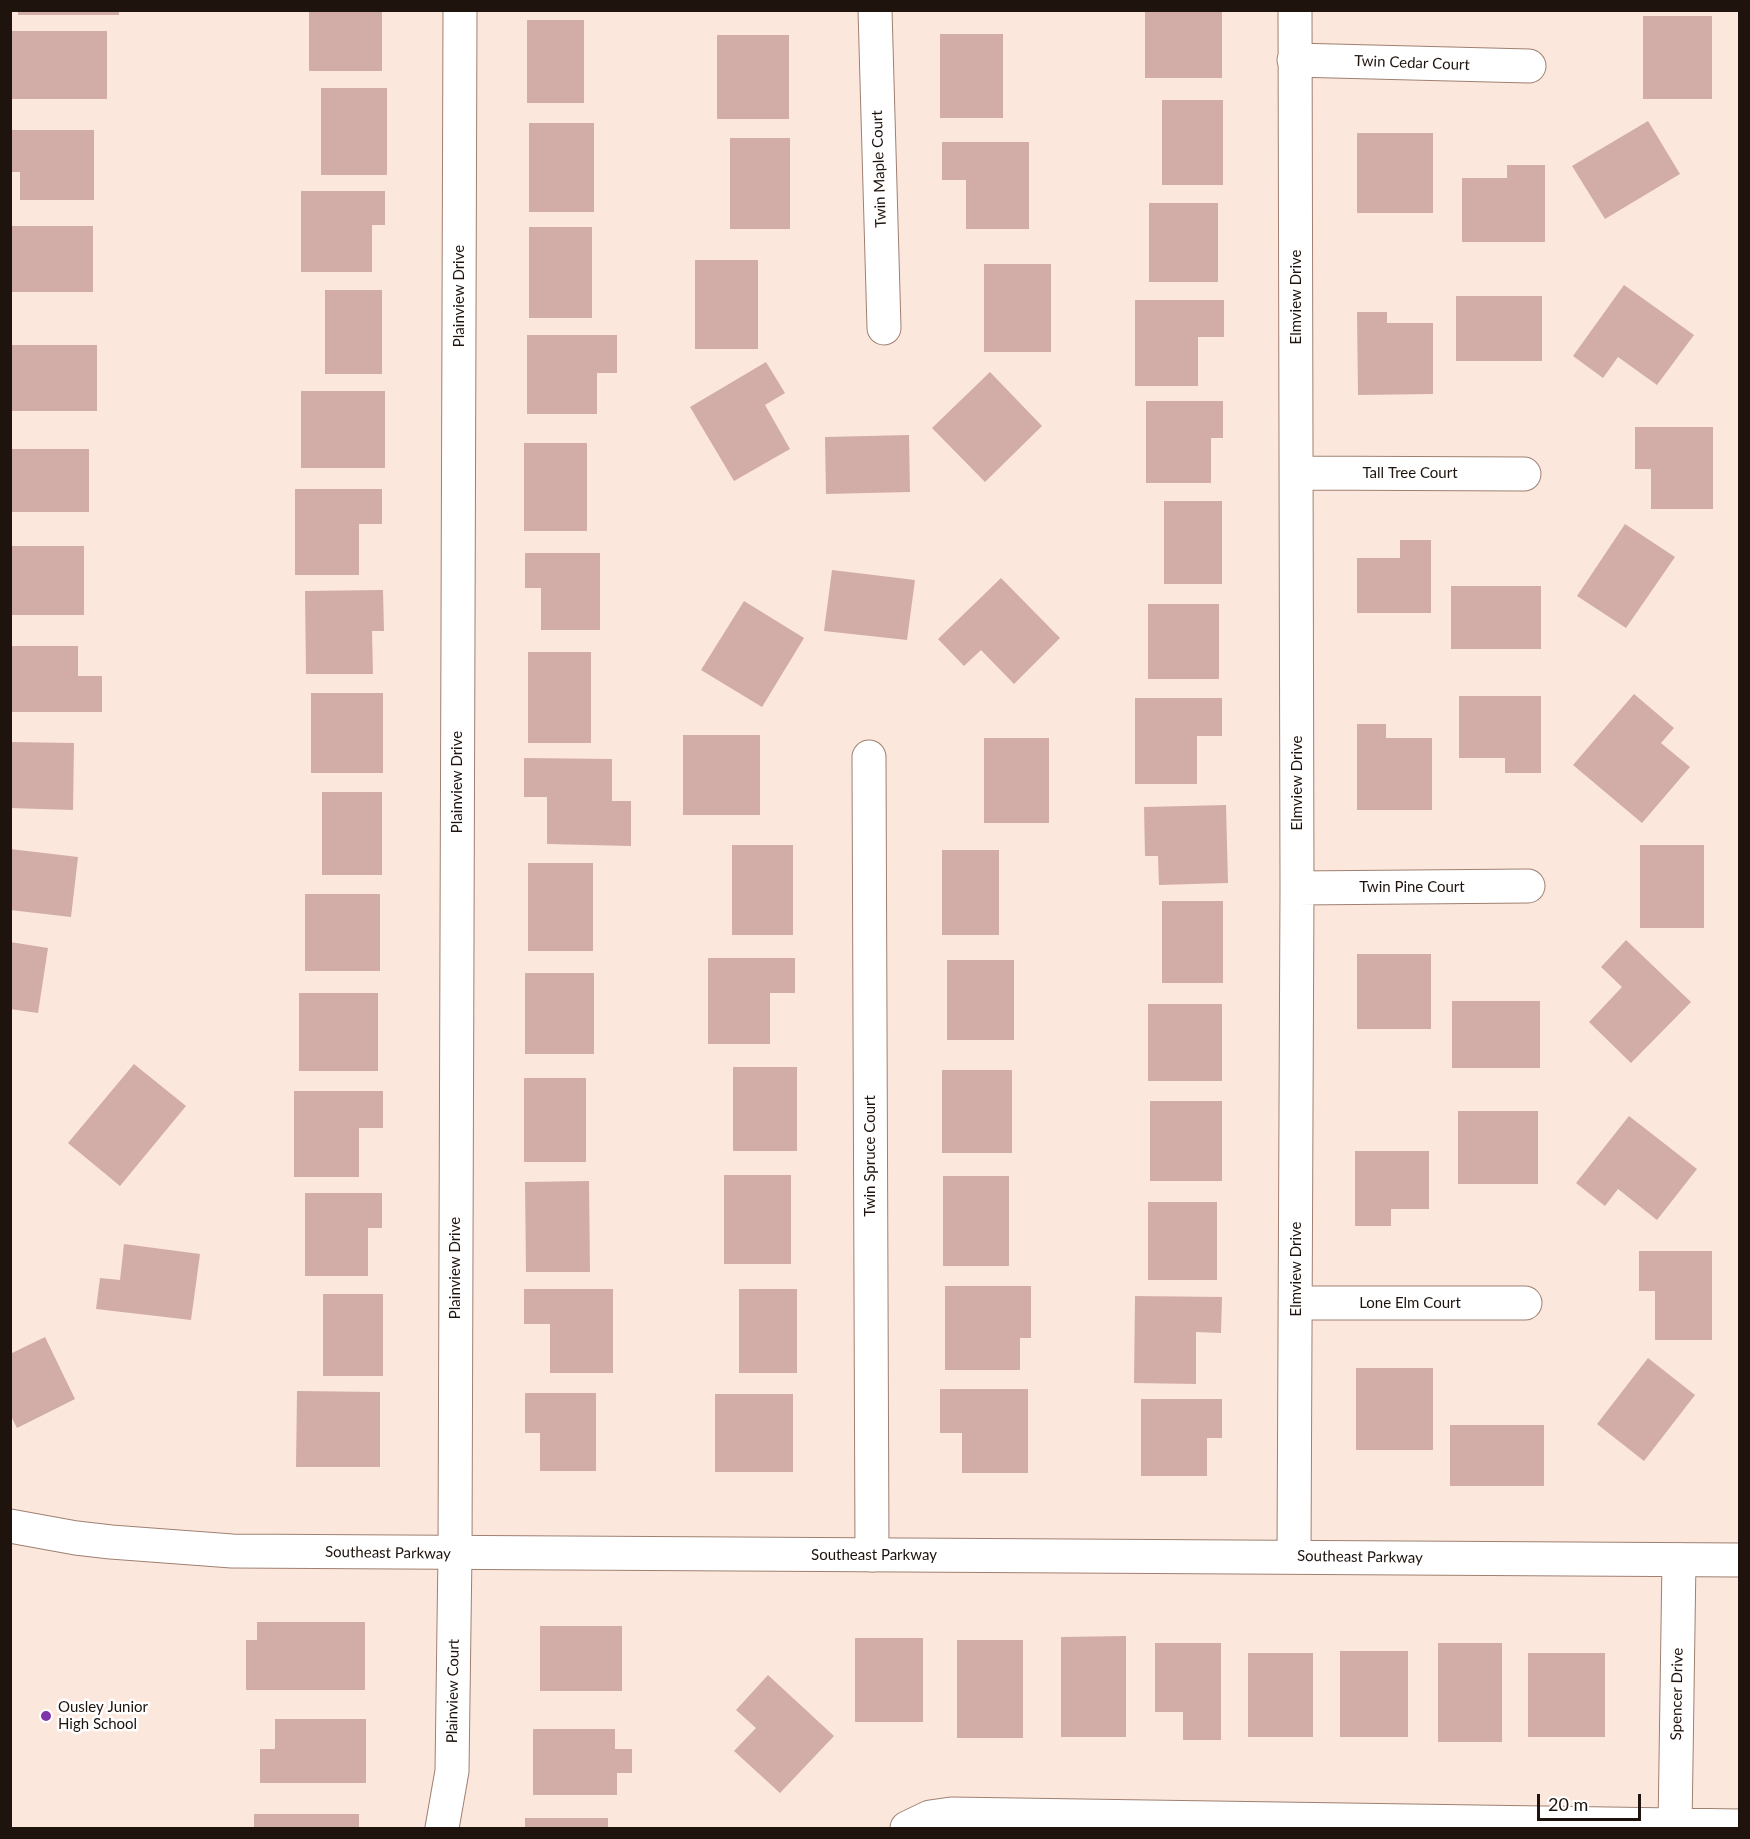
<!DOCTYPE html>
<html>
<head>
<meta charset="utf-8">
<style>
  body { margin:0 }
  #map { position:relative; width:1750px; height:1839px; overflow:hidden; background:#fce7dd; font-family:Lato,sans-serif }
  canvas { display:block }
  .frame { position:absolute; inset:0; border:12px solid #1e130d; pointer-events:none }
  .scale { position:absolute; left:1537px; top:1794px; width:104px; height:27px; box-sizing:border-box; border:3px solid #1e130d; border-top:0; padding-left:8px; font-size:18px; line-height:21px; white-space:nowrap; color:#1e130d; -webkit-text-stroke:4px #fff; paint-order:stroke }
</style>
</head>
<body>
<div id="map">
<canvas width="1750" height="1839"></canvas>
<div class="frame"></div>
<div class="scale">20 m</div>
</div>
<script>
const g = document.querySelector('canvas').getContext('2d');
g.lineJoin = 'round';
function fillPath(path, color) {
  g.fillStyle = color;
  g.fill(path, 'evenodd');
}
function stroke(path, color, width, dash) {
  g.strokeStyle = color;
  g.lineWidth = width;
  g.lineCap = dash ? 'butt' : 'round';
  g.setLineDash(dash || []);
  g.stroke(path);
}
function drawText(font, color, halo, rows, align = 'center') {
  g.font = font + ' Lato,sans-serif';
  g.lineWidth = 5;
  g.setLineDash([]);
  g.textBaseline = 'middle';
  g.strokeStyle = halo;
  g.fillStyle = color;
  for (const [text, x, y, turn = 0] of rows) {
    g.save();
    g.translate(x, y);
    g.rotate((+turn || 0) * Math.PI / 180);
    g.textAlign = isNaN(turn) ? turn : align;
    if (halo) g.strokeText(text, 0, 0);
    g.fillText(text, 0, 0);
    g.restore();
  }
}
fillPath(new Path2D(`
  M18 10H119V15H18Z
  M309 10H382V71H309Z
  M1145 10H1222V78H1145Z
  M1643 16H1712V99H1643Z
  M527 20H584V103H527Z
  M11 31H107V99H11Z
  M940 34H1003V118H940Z
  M717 35H789V119H717Z
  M321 88H387V175H321Z
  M1162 100H1223V185H1162Z
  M1648 121 1680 174 1605 219 1572 166Z
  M529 123H594V212H529Z
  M10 130H94V200H20V172H10Z
  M1357 133H1433V213H1357Z
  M730 138H790V229H730Z
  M942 142H1029V229H966V180H942Z
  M1507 165H1545V242H1462V178H1507Z
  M301 191H385V225H372V272H301Z
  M1149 203H1218V282H1149Z
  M10 226H93V292H10Z
  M529 227H592V318H529Z
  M695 260H758V349H695Z
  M984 264H1051V352H984Z
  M1624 285 1694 335 1657 385 1618 357 1603 378 1573 356Z
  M325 290H382V374H325Z
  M1456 296H1542V361H1456Z
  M1135 300H1224V337H1198V386H1135Z
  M1357 312H1387V323H1433V394L1358 395Z
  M527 335H617V373H597V414H527Z
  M10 345H97V411H10Z
  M766 362 785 393 765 405 790 449 734 481 690 407Z
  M990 372 1042 426 985 482 932 428Z
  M301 391H385V468H301Z
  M1146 401H1223V438H1211V483H1146Z
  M1635 427H1713V509H1651V469H1635Z
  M909 435 910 492 826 494 825 437Z
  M524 443H587V531H524Z
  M10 449H89V512H10Z
  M295 489H382V524H359V575H295Z
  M1164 501H1222V584H1164Z
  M1625 524 1675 557 1626 628 1577 596Z
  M1400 540H1431V613H1357V558H1400Z
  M10 546H84V615H10Z
  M525 553H600V630H541V588H525Z
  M832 570 915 580 907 640 824 631Z
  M1001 578 1060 638 1014 684 981 650 964 666 938 639Z
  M1451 586H1541V649H1451Z
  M383 590 384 631H372L373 674H306L305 591Z
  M744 601 804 638 762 707 701 670Z
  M1148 604H1219V679H1148Z
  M10 646H78V676H102V712H10Z
  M528 652H591V743H528Z
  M311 693H383V773H311Z
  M1634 694 1674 728 1661 743 1690 767 1642 823 1573 765Z
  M1459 696H1541V773H1505V758H1459Z
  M1135 698H1222V736H1197V784H1135Z
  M1357 724H1386V738H1432V810H1357Z
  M683 735H760V815H683Z
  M984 738H1049V823H984Z
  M10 742 74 743 73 810 10 808Z
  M524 758 612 759V801H631V846L547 844V797H524Z
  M322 792H382V875H322Z
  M1226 805 1228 883 1159 885 1158 856H1145L1144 807Z
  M732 845H793V935H732Z
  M1640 845H1704V928H1640Z
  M10 849 78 857 71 917 10 910Z
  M942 850H999V935H942Z
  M528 863H593V951H528Z
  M305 894H380V971H305Z
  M1162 901H1223V983H1162Z
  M1626 940 1691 1002 1631 1063 1589 1022 1622 987 1601 967Z
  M10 942 48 948 38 1013 10 1009Z
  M1357 954H1431V1029H1357Z
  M708 958H795V993H770V1044H708Z
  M947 960H1014V1040H947Z
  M525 973H594V1054H525Z
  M299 993H378V1071H299Z
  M1452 1001H1540V1068H1452Z
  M1148 1004H1222V1081H1148Z
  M134 1064 186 1106 120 1186 68 1143Z
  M733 1067H797V1151H733Z
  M942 1070H1012V1153H942Z
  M524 1078H586V1162H524Z
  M294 1091H383V1128H359V1177H294Z
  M1150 1101H1222V1181H1150Z
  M1458 1111H1538V1184H1458Z
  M1629 1116 1697 1169 1657 1220 1618 1189 1605 1206 1576 1183Z
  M1355 1151H1429V1209H1391V1226H1355Z
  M724 1175H791V1264H724Z
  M943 1176H1009V1266H943Z
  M589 1181 590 1272H526L525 1182Z
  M305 1193H382V1228H368V1276H305Z
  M1148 1202H1217V1280H1148Z
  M124 1244 200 1254 191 1320 96 1309 100 1278 120 1280Z
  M1639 1251H1712V1340H1655V1291H1639Z
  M945 1286H1031V1338H1020V1370H945Z
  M524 1289H613V1373H550V1324H524Z
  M739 1289H797V1373H739Z
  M323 1294H383V1376H323Z
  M1135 1296 1222 1297 1221 1333 1196 1332V1384L1134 1383Z
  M45 1337 75 1399 17 1428 10 1414V1354Z
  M1648 1358 1695 1395 1644 1461 1597 1424Z
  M1356 1368H1433V1450H1356Z
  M940 1389H1028V1473H962V1433H940Z
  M297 1391 380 1392V1467H296Z
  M525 1393H596V1471H540V1433H525Z
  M715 1394H793V1472H715Z
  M1141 1399H1222V1438H1207V1476H1141Z
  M1450 1425H1544V1486H1450Z
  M257 1622H365V1690H246V1640H257Z
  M540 1626H622V1691H540Z
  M1126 1636V1737H1061V1637Z
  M855 1638H923V1722H855Z
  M957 1640H1023V1738H957Z
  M1155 1643H1221V1740H1183V1712H1155Z
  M1438 1643H1502V1742H1438Z
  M1340 1651H1408V1737H1340Z
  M1248 1653H1313V1737H1248Z
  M1528 1653H1605V1737H1528Z
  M768 1675 834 1736 780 1793 734 1751 756 1728 736 1710Z
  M275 1719H366V1783H260V1749H275Z
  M533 1729H615V1749H632V1773H617V1795H533Z
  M254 1814H359V1828H254Z
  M525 1818H608V1828H525Z`), '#d2ada7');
const minor = new Path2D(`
  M875 10 884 328
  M1294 60 1529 66
  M1297 473 1524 474
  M869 757 872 1555
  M1297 888 1528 886
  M1295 1303H1525
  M1294 1556 1297 888 1295 10
  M442 1828 452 1771 455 1553 460 10
  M907 1828 930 1817 951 1814 1740 1826
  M1675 1828 1679 1560`);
const tertiary = new Path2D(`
  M10 1526 76 1538 111 1542 232 1551 1740 1560`);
stroke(minor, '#9f8071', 35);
stroke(tertiary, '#9f8071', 35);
stroke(minor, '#fff', 33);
stroke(tertiary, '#fff', 33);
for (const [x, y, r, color] of [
  [46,1716,6,"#7e36a9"]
]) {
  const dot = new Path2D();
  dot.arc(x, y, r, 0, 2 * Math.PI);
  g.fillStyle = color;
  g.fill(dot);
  stroke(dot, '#fff', 2);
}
drawText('15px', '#1e130d', '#fff', [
  ["Twin Cedar Court",1412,63,2],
  ["Twin Maple Court",879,169,-92],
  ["Plainview Drive",459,296,-90],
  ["Elmview Drive",1296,297,-90],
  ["Tall Tree Court",1410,473],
  ["Plainview Drive",457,782,-90],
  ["Elmview Drive",1297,783,-90],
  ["Twin Pine Court",1412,887],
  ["Twin Spruce Court",870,1156,-90],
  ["Plainview Drive",455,1268,-90],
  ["Elmview Drive",1296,1269,-90],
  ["Lone Elm Court",1410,1303],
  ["Southeast Parkway",388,1553,1],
  ["Southeast Parkway",874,1555],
  ["Southeast Parkway",1360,1557,1],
  ["Plainview Court",453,1691,-89],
  ["Spencer Drive",1677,1694,-89]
]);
drawText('15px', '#1e130d', '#fff', [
  ["Ousley Junior",58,1707],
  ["High School",58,1724]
], 'left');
</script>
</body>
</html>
